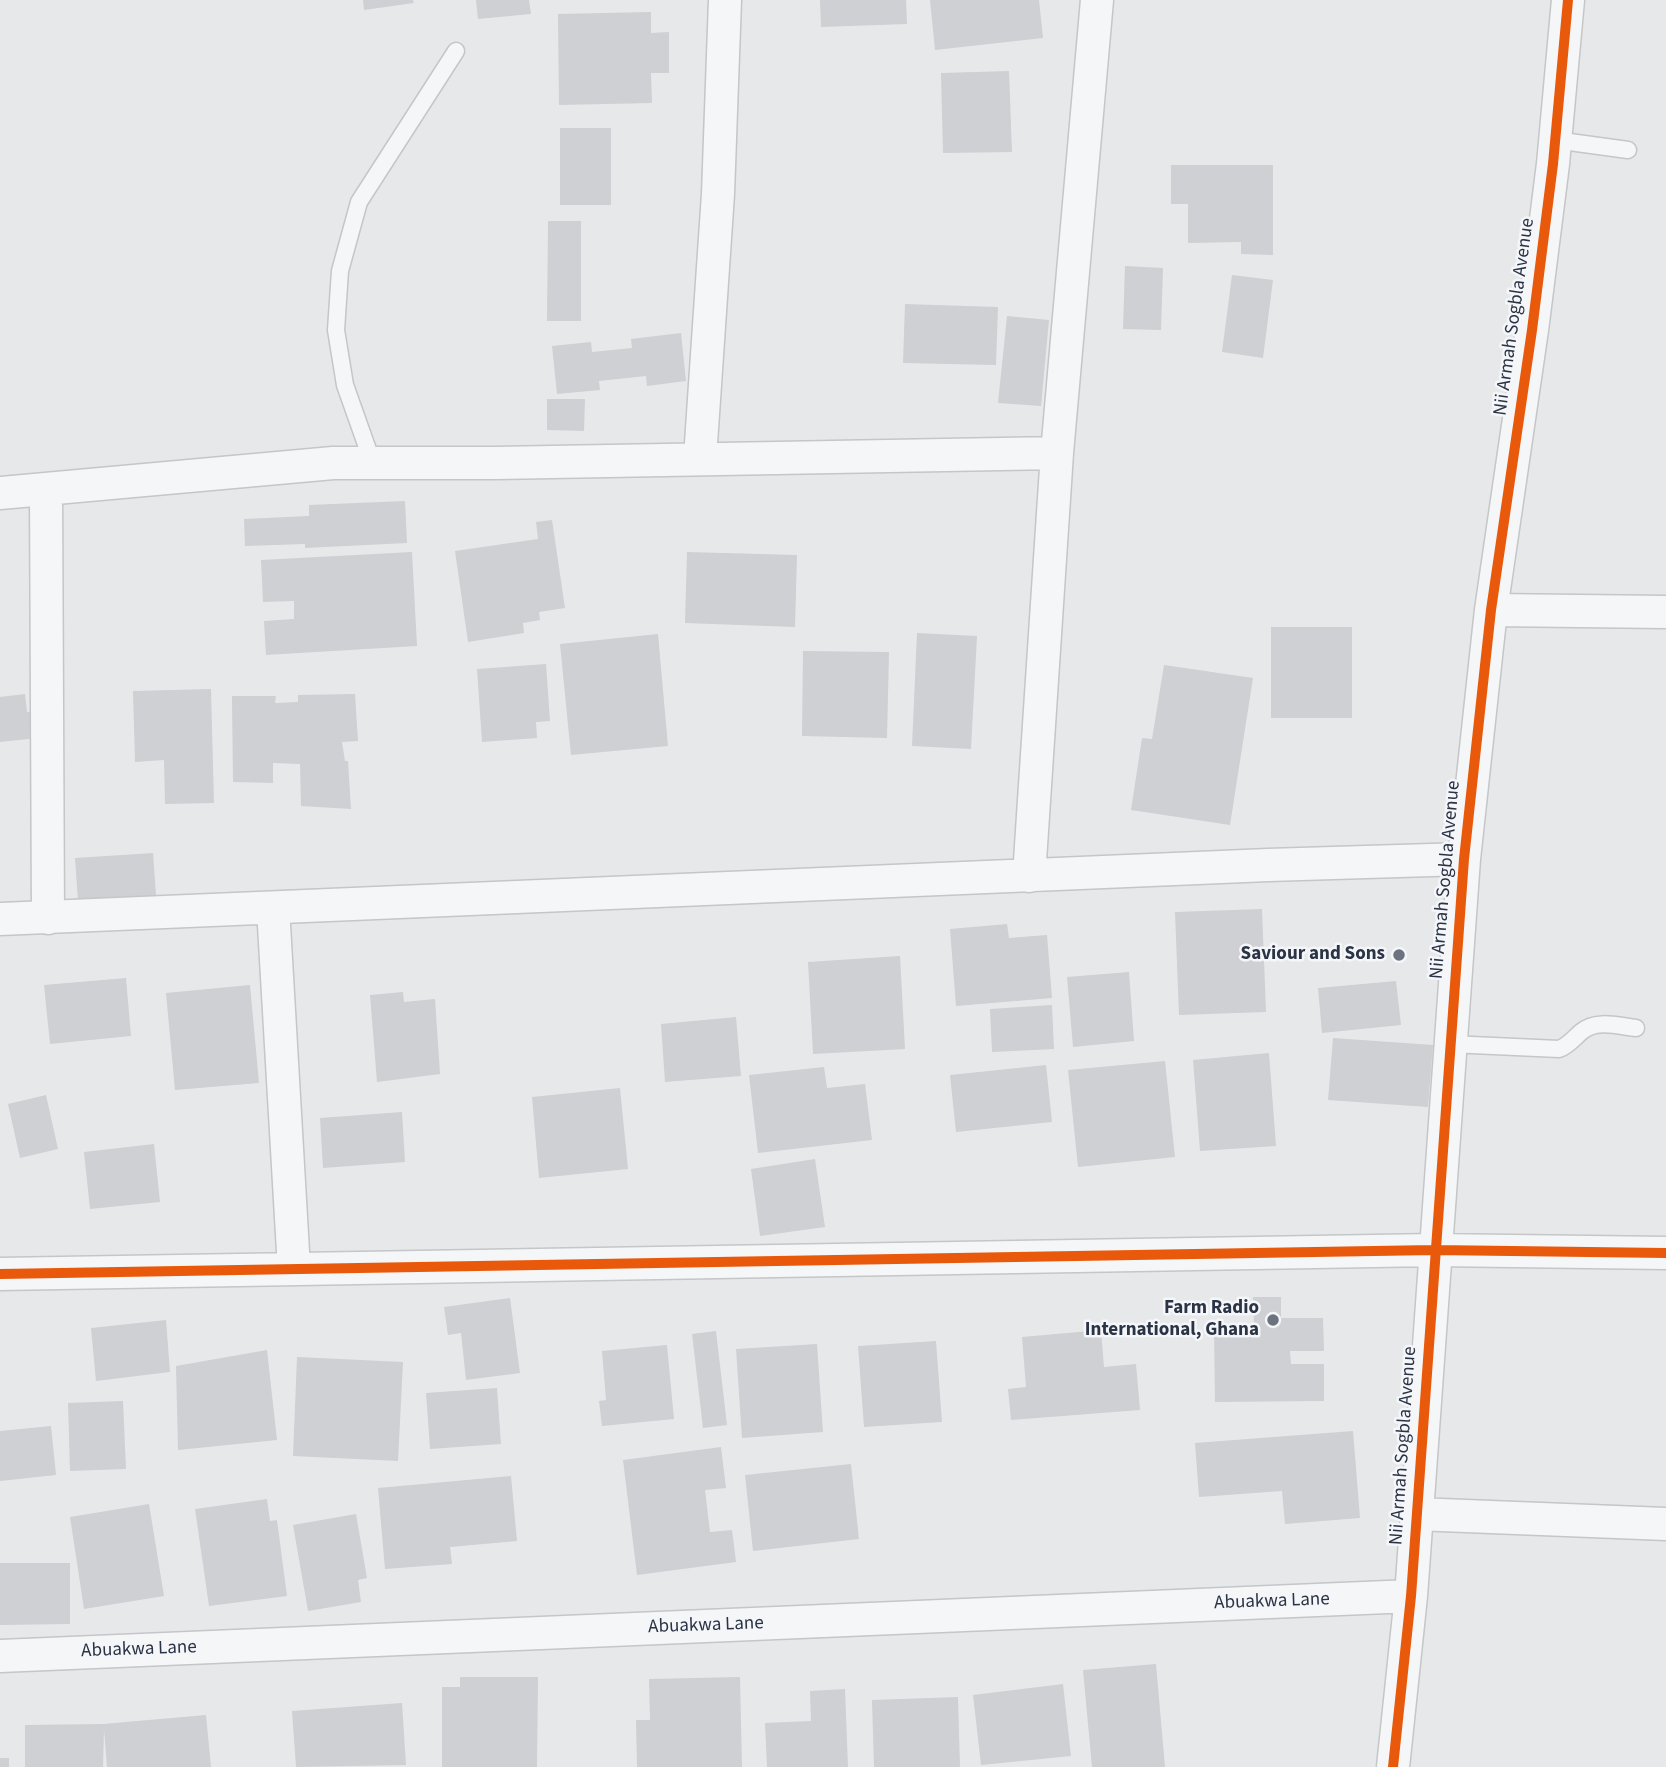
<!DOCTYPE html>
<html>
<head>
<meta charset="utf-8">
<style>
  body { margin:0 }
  canvas { display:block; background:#e6e8ea }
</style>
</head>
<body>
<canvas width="1666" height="1767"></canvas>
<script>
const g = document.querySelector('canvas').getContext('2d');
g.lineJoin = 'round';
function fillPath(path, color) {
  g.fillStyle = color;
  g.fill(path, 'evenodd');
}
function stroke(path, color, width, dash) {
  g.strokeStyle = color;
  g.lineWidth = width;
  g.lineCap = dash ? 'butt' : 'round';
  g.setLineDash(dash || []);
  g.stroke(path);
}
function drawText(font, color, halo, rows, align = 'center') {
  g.font = font + ' "Source Sans 3",sans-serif';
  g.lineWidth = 5;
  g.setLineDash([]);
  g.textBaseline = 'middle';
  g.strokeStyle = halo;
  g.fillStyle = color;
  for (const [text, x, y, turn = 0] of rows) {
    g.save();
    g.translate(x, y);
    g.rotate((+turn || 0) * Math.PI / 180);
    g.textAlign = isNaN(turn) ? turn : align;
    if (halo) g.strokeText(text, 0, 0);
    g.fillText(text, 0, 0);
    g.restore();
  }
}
fillPath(new Path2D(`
  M363 0H413L414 3 364 10Z
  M476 0H529L531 14 478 19Z
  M820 0H906L907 24 821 27Z
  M930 0H1039L1043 38 935 50Z
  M651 12V33L669 32V73H651L652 103 559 105 558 14Z
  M1009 71 1012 152 943 153 941 73Z
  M560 128H611V205H560Z
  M1171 165H1273V255L1241 254V242L1188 243V204H1171Z
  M548 221H581V321H547Z
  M1125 266 1163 268 1161 330 1123 329Z
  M1232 275 1273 280 1263 358 1222 352Z
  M905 304 998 307 996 365 903 363Z
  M1007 316 1049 320 1041 406 998 403Z
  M681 333 686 381 647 386 646 376 599 381 600 390 557 394 552 346 591 342 592 352 632 348 631 339Z
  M547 399H585L584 431 547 430Z
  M405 501 407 543 305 548V544L245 546 244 519 309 516V505Z
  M552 520 565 608 539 612 540 620 523 623 524 633 468 642 455 551 538 539 536 522Z
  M412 552 417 646 266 655 264 621 294 619V601L263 602 261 560Z
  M687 552 797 555 795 627 685 623Z
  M1271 627H1352V718H1271Z
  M917 633 977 636 971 749 912 746Z
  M658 634 668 746 571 755 560 644Z
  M803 651 889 652 887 738 802 736Z
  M546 664 550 721 536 722 537 738 482 742 477 669Z
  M1164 665 1253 678 1230 825 1131 810 1142 738 1152 739Z
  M211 689 214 803 165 804 164 760 135 762 133 691Z
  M25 694 27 712 36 711 38 738 0 742V697Z
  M355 694 358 741 342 742 345 761H348L351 809 301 806 300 764 273 763V783L233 782 232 696H276L275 703 298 702V695Z
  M153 853 156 895 78 901 75 858Z
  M1262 909 1266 1012 1179 1015 1175 912Z
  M1007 924 1009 938 1047 935 1052 998 956 1006 950 929Z
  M900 956 905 1049 813 1054 808 962Z
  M1129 972 1134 1041 1073 1047 1067 977Z
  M126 978 131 1036 50 1044 44 985Z
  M1396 981 1401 1025 1322 1033 1318 988Z
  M250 985 259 1083 175 1090 166 993Z
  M403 992 404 1002 435 999 440 1074 377 1082 370 995Z
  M1052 1005 1054 1049 992 1052 990 1009Z
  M736 1017 741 1076 665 1082 661 1024Z
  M1333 1038 1433 1045 1428 1107 1328 1100Z
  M1269 1053 1276 1146 1200 1151 1193 1060Z
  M1165 1061 1175 1157 1078 1167 1068 1070Z
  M1046 1065 1052 1122 956 1132 950 1075Z
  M824 1067 827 1088 865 1084 872 1140 758 1153 749 1075Z
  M620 1088 628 1169 539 1178 532 1097Z
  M46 1095 58 1149 20 1158 8 1104Z
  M402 1112 405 1162 323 1168 320 1118Z
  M154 1144 160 1202 90 1209 84 1152Z
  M815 1159 825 1227 760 1236 751 1169Z
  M1253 1297H1281V1318H1323L1324 1351H1290L1291 1364H1324V1401L1215 1402 1214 1325H1254Z
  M510 1298 520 1373 466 1380 461 1333 448 1335 444 1307Z
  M166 1320 170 1372 96 1381 91 1328Z
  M1101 1330 1104 1367 1136 1364 1140 1410 1011 1420 1008 1389 1026 1387 1022 1337Z
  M716 1331 727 1425 703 1428 692 1334Z
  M936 1341 942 1422 864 1427 858 1346Z
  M817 1344 823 1432 742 1438 736 1349Z
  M667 1345 674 1419 602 1426 599 1401 606 1400 602 1351Z
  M267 1350 277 1440 178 1450 176 1366Z
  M297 1357 403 1362 398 1461 293 1456Z
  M497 1388 501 1444 430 1449 426 1393Z
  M123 1401 126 1469 70 1471 68 1403Z
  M51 1426 56 1475 0 1481V1431Z
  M1353 1431 1360 1518 1285 1524 1282 1491 1199 1497 1195 1443Z
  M721 1447 726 1488 705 1490 710 1532 732 1530 736 1562 637 1575 623 1460Z
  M851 1464 859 1539 753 1551 745 1475Z
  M511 1476 517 1541 450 1547 452 1564 385 1569 378 1488Z
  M267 1499 270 1521 277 1520 287 1596 209 1606 195 1509Z
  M149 1504 164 1596 84 1609 70 1517Z
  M356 1514 367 1578 358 1580 361 1602 308 1611 293 1525Z
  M0 1563H70V1624L0 1625Z
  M1156 1664 1165 1767H1092L1083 1670Z
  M460 1677H538L537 1767H442V1687H460Z
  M740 1677 742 1767H637L636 1720H650L649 1679Z
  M1063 1684 1071 1756 981 1765 973 1695Z
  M845 1689 848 1767H767L765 1723 811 1721 810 1691Z
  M958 1697 960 1767H874L872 1700Z
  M402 1703 406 1765 296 1767 292 1711Z
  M206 1715 211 1767H107L104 1729 103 1767H25V1725L103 1724Z
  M0 1758H9V1767H0Z`), '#ced0d3');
const lane = new Path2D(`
  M1555 140 1628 150
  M373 464 345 385 336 330 340 271 359 202 456 51
  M1450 1044 1559 1049C1568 1046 1574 1038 1581 1032 1596 1019 1618 1026 1636 1028`);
const street = new Path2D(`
  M700 458 718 194 725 0
  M46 491 48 918
  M0 493 333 463H496L1057 453
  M1491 610 1666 612
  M1029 876 1057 453 1097 0
  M273 908 294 1269
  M0 919 1268 865 1464 859
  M0 1274 1434 1250 1666 1253
  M1416 1514 1666 1524
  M0 1656 1411 1596
  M1393 1767 1411 1596 1464 859 1491 610 1532 330 1553 164 1568 0`);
stroke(lane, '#c4c6c8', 19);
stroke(street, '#c4c6c8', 35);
stroke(lane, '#f5f6f7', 16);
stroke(street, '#f5f6f7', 32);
stroke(new Path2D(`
  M0 1274 1434 1250 1666 1253
  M1393 1767 1411 1596 1464 859 1491 610 1532 330 1553 164 1568 0`), '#e8590c', 10);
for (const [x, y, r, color] of [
  [1399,955,7,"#6c737f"],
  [1273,1320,7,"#6c737f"]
]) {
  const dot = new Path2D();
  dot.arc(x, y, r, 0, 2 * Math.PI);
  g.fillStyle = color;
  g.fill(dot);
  stroke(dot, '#f4f6f9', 2.5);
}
drawText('19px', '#2b3445', '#f4f6f9', [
  ["Nii Armah Sogbla Avenue",1515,317,-82],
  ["Nii Armah Sogbla Avenue",1446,880,-85],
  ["Nii Armah Sogbla Avenue",1404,1446,-86],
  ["Abuakwa Lane",1272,1602,-2],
  ["Abuakwa Lane",706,1626,-2],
  ["Abuakwa Lane",139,1650,-2]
]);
drawText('bold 19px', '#2b3445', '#f4f6f9', [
  ["Saviour and Sons",1385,955],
  ["Farm Radio",1259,1309],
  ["International, Ghana",1259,1331]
], 'right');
</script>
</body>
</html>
